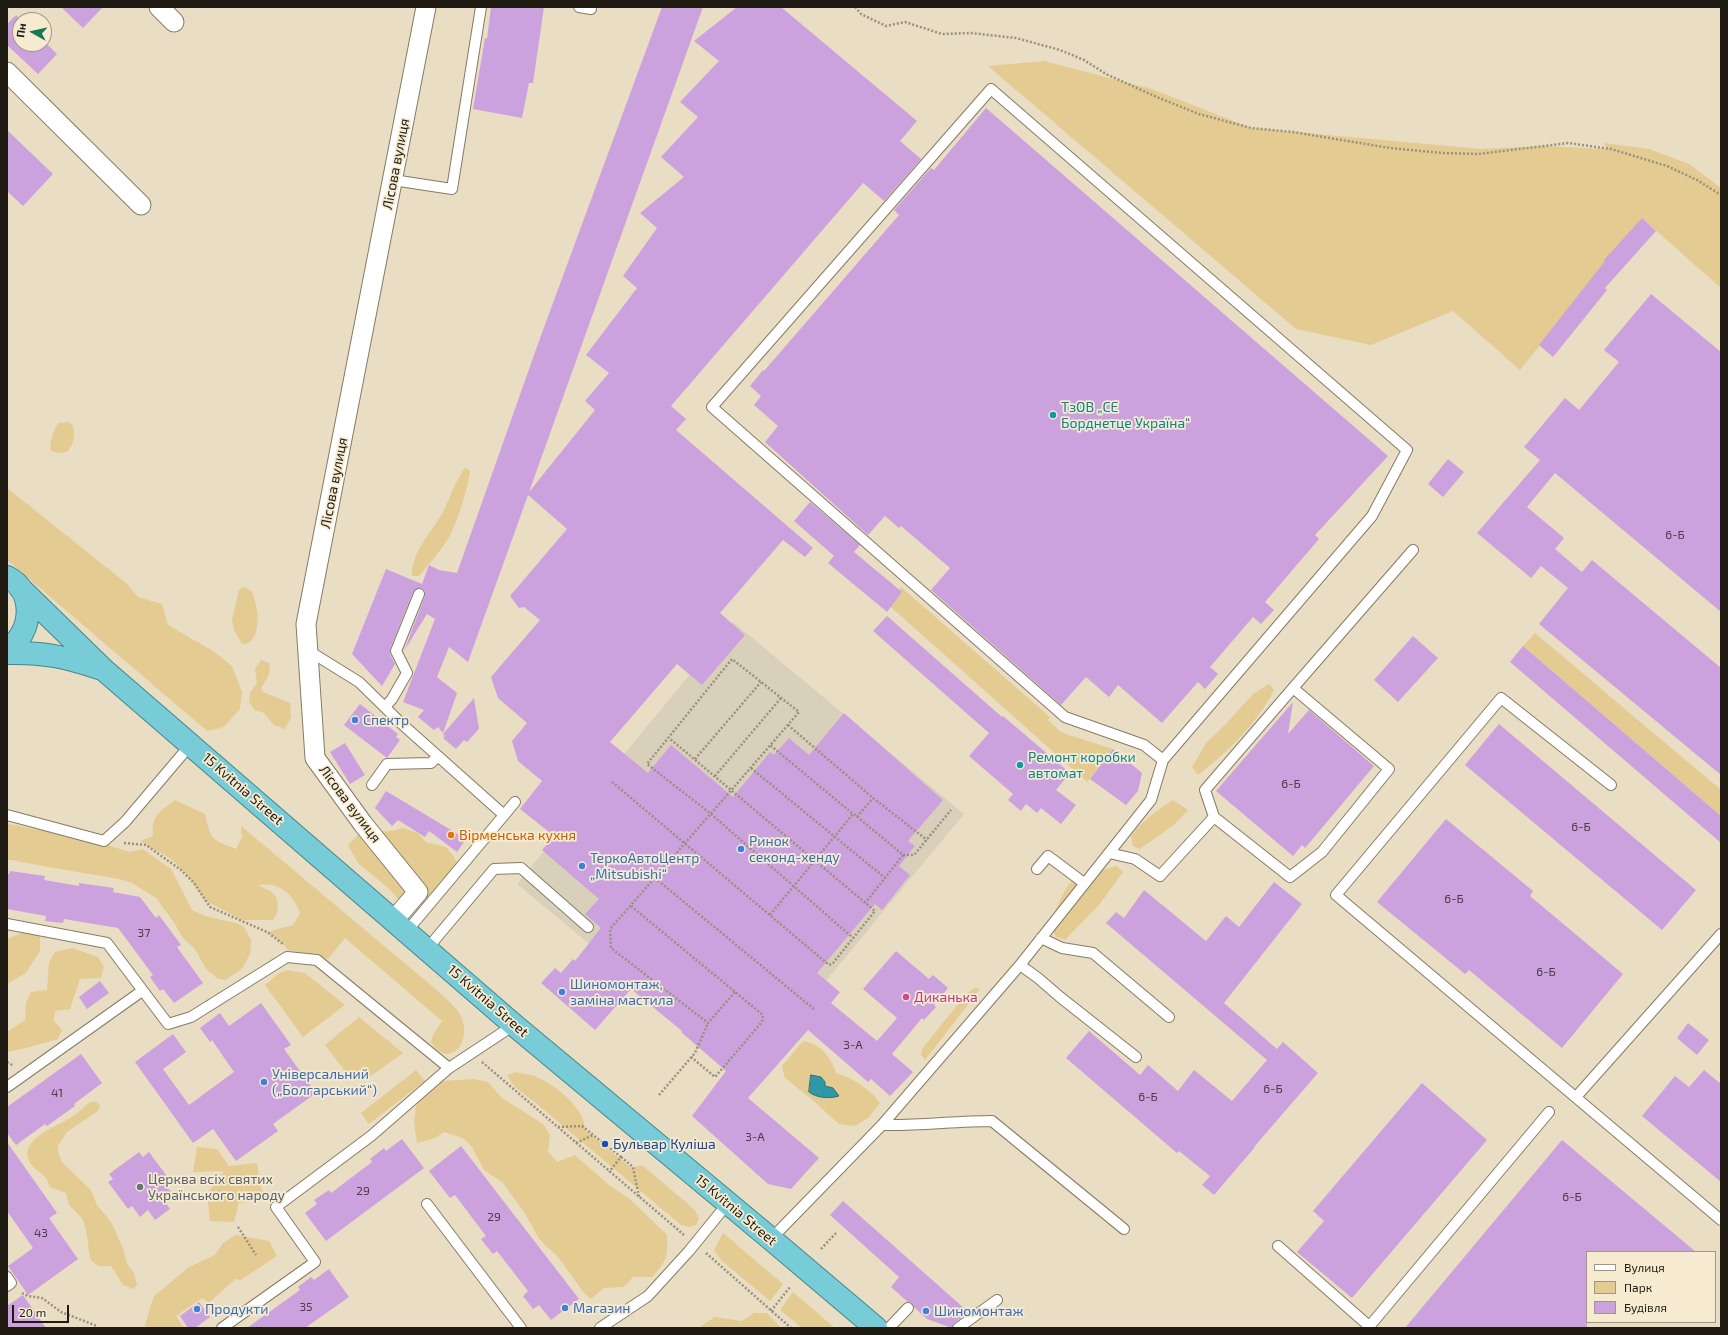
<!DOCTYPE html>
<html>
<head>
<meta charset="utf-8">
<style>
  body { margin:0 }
  #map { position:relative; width:1728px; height:1335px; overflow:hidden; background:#e9ddc4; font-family:"Exo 2",sans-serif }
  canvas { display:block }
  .frame { position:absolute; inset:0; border:8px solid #1f1b12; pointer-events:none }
  .legend { position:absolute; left:1586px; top:1251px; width:130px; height:72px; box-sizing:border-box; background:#f6ebd1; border:1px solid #a09885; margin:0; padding:5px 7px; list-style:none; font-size:12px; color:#1f1b12 }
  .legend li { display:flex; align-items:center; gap:8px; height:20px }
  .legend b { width:20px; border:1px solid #a09885 }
  .north { position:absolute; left:12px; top:12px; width:40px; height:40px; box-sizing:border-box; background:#f6ebd1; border:1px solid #a09885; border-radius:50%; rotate:278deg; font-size:11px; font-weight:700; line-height:16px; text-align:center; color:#1f1b12 }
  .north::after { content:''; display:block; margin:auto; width:14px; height:18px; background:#157a53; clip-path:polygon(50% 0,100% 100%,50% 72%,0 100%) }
  .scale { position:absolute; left:12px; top:1305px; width:57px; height:18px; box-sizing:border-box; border:2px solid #1f1b12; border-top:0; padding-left:5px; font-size:12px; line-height:14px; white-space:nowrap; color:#1f1b12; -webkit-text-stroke:3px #f6ebd1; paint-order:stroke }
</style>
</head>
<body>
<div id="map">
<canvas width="1728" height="1335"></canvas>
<div class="frame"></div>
<ul class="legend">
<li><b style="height:5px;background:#fff"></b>Вулиця</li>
<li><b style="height:11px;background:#e4cb92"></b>Парк</li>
<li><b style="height:11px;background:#cca2de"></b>Будівля</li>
</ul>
<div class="north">Пн</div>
<div class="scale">20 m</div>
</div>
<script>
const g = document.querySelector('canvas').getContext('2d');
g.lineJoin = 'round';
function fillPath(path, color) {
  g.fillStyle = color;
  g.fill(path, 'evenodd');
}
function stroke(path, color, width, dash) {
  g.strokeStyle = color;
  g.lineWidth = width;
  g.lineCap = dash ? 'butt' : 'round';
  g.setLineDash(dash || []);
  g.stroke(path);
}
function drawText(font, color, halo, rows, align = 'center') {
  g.font = font + ' "Exo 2",sans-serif';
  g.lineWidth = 3.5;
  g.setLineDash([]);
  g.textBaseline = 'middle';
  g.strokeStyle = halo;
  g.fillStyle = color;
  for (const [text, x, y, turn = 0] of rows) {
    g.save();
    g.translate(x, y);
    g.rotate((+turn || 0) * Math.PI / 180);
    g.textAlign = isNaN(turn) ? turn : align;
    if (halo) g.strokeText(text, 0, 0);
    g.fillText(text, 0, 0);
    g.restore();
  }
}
fillPath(new Path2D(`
  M733 622 964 814 748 1075 517 884Z`), '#d9d0bc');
fillPath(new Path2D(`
  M1044 61 1152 89 1251 128 1482 149 1544 146 1607 149 1604 143 1649 149 1689 164 1721 188V288L1642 218 1520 370 1453 311 1371 345 1296 329 988 66Z
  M68 422 73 426C75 437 74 443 67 452L58 453 51 451C49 440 53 433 58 423Z
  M465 468 470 471C468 488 456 528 446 542 438 554 428 565 419 576H412C411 551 432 532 443 512 450 498 455 481 465 468Z
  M7 488 126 583 138 597 162 604 168 625 213 651 232 666 242 692 240 709 224 727 207 731 7 560Z
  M243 587 252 591C254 598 256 604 257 610 259 621 257 646 242 644L234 630 232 620 239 590Z
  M901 587 1050 717 1048 720 1061 732 1069 735 1113 749 1087 782 892 608 889 606 888 603Z
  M1535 633 1721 790V816L1523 646Z
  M261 660 269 663C272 673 266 680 261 688L263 692 290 703 291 717 285 729 274 725 264 713 255 710 249 702 250 693 257 683 255 669Z
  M1269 684 1274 690C1258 722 1227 753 1198 775L1192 767 1206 743 1224 726 1253 694Z
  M175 800 205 814C211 841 211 839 236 849L242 837 241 826 438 991C446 999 459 1009 462 1019 471 1043 449 1070 431 1042L433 1035 442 1021 345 938 328 959 288 950 280 941 267 932 293 925 300 913C292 893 280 882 258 885 261 887 266 889 270 891 280 898 280 911 273 920H242L204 900C199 887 177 862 165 855 157 850 148 847 140 841L153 836C151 815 160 812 175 800Z
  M1173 800 1188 810 1175 824 1140 849 1133 846 1131 836C1142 821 1157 810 1173 800Z
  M9 824 91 840 130 852 143 849 171 869 192 910 205 916 239 924 244 927 251 940 250 954 243 967 238 972 225 980 218 979 207 970 194 948 183 938 173 921 156 898 132 883 119 879 48 867 12 860H7V825Z
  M403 828 418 833 426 842 446 847 454 857 460 869 430 897 399 900 388 888 358 863 348 845 360 833 391 831Z
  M1117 866 1123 872 1099 905 1065 940 1056 937 1050 923C1054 913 1064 889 1072 881 1082 874 1106 869 1117 866Z
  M22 933 40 936V951L26 973 7 984V939Z
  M72 948 98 957 104 967 101 978 80 979 70 1009 55 1011 54 1021 62 1030 58 1039 26 1048 7 1052V1032L25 1020 26 1002 31 992 47 990 49 962 55 952Z
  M287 970 305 973 345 1005 303 1037 265 985 279 973Z
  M975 988 980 989 925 1060 921 1055 922 1049 967 993Z
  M359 1017 403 1053 368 1078C361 1081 357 1082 351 1079L325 1045Z
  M803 1041C821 1044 830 1056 836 1073 854 1079 869 1088 880 1103L868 1118 855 1126 839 1124 809 1097 785 1078 782 1066Z
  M416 1070 425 1081 369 1124 361 1113Z
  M516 1072C523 1074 531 1074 537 1077 555 1085 586 1109 585 1130L631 1168 642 1165 695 1210 699 1219 696 1225 690 1227 681 1225 544 1110 514 1086 507 1075Z
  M474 1079 488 1082 502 1098 543 1124 550 1135 548 1152 557 1162 575 1155 609 1185 631 1200 667 1235C668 1257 667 1261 652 1277H633L624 1287 604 1288 591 1299 584 1293 558 1257 540 1240 524 1212 502 1182 484 1170 472 1147 463 1138 444 1132 435 1138 417 1143 414 1122 416 1106 423 1095 441 1081Z
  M90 1102H96L100 1106 98 1111 67 1132 58 1146V1152L62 1162 91 1190 97 1205 111 1222 123 1248 127 1264 134 1273 137 1285 134 1289 123 1285 111 1266H98L90 1259 86 1229 82 1218 69 1205 66 1193 50 1187C49 1184 47 1179 44 1176 38 1170 31 1168 28 1158 22 1137 61 1125 73 1116 79 1112 85 1106 90 1102Z
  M197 1147 217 1149 229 1166 257 1163 261 1189 266 1195 263 1200 239 1203 234 1222 210 1221 207 1194 224 1171 193 1172Z
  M723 1233 783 1284 770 1301 722 1261 714 1250Z
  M236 1235 269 1241 277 1256 241 1280 235 1279 209 1303 202 1298 176 1316 184 1328H146L145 1324 154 1296 189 1267 215 1255 223 1243Z
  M793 1292 835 1328H802L780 1310Z
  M754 1313H767L781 1328H698L715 1317 742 1321Z`), '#e4cb92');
const water = new Path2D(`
  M811 1075 821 1077 825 1082V1086L833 1088 839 1096C830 1099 816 1098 809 1092Z`);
fillPath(water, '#2e98a6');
stroke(water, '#2a727a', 1);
fillPath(new Path2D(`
  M61 7H103L83 28Z
  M491 7H544L533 83H529L522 118 473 109 485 38 487 39Z
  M662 7H703L529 492 595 410 585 401 609 373 586 355 637 288 623 276 657 228 640 213 684 177 661 157 698 117 680 102 719 61 694 41 737 7H781L917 121 900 141 921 159 884 201 863 183 671 406 686 419 676 430 813 548 805 557 783 540 720 613 745 635 702 685 677 664 610 742 648 773 671 745 733 797 770 752 774 755 789 738 809 755 844 713 943 800 908 841 915 846 899 866 910 875 882 910 875 904 817 973 840 992 831 1003 877 1041 897 1018 863 989 896 951 929 979 933 975 948 988 934 1005 936 1007 924 1020 922 1018 892 1054 913 1072 890 1096 871 1079 868 1082 808 1030 748 1098 819 1158 791 1189 768 1184 692 1116 726 1071 681 1032 682 1031 631 989 595 1030 541 983 555 968 561 973 573 959 575 961 601 928 585 914 599 899 542 850 554 836 520 809 542 781 518 761 512 741 527 723 498 698 491 677 540 620 524 607 519 608 510 596 567 529 528 495 468 662 449 647 437 677 457 693 443 733 438 727 434 730 418 717 424 710 403 702 435 619 427 614 404 651 425 596 424 590 418 588 413 592 390 649V654L395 664 382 686 352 654 386 569 422 584 429 565 439 570 457 573 539 341Z
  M16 15 21 20H20V44H44V41L57 54 38 74 7 45V24Z
  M986 108 1388 456 1315 535 1319 539 1265 602 1274 610 1261 624 1253 617 1210 667 1218 674 1205 689 1198 682 1162 723 1118 685 1109 697 1086 677 1061 705 931 590 950 568 901 526 899 528 885 516 868 535 765 442 778 426 754 405 761 396 750 386 763 370 764 371 899 215 894 210 931 168 934 170Z
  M7 130 53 174 23 206 7 191Z
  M1642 218 1656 231 1605 288 1607 290 1553 357 1539 345 1605 261 1604 260Z
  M1651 294 1721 352V612L1555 473 1527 507 1564 538 1555 549 1582 572 1592 560 1721 668V775L1539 624 1568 588 1541 566 1531 578 1477 533 1540 460 1524 447 1565 398 1579 410 1619 362 1604 350Z
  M1448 459 1464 472 1443 497 1428 484Z
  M810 502 860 545 854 552 902 592 887 612 828 563 834 556 794 521Z
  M887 616 1002 717 1003 716 1070 773 1056 790 1076 805 1061 824 1041 808 1037 813 1026 804 1021 811 1008 800 1013 794 969 756 989 733 873 631Z
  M1413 636 1438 658 1398 702 1374 680Z
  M1523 646 1721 816V843L1510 662Z
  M474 698 479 729 467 742 464 740 456 749 443 738 445 736 443 734Z
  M1293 702 1288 734 1309 710 1374 766 1305 848 1302 845 1293 856 1216 791Z
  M360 704 398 734 396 737 400 740 387 758 344 725Z
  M1499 724 1696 890 1662 930 1465 765Z
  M345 743 365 775 350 784 330 752Z
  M1113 749 1142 773 1138 791 1126 805 1090 779Z
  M386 791 466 839 457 852 429 831 425 837 398 820 392 826 375 808Z
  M1446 819 1533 891 1530 896 1623 974 1562 1048 1469 970 1465 974 1377 902Z
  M10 871 45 876 44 880 79 886V883L114 888 113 892 140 897 156 918 159 915 181 945 177 947 203 983 174 1003 163 989 160 991 150 977 153 975 118 928 64 919 63 923 45 921 46 916 7 909V874H9Z
  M1274 882 1302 904 1224 1003 1277 1049 1283 1042 1318 1073 1254 1147H1255L1214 1195 1202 1185 1210 1176 1179 1151 1177 1153 1066 1058 1089 1031 1140 1075 1148 1065 1178 1091 1194 1070 1232 1101 1267 1060 1106 923 1116 912 1124 918 1144 890 1206 941 1226 916 1239 927Z
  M100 981 109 993 87 1009 79 997Z
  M261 1003 291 1045 284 1049 316 1093 273 1124 278 1131 236 1161 213 1129 193 1143 135 1062 173 1034 186 1052 163 1069 189 1105 234 1072 212 1040 210 1042 200 1028 220 1013 229 1026Z
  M1688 1023 1709 1040 1697 1055 1677 1038Z
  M81 1054 102 1083 74 1104 75 1106 47 1126 45 1124 16 1145 7 1133V1107Z
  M1704 1070 1721 1084V1182L1642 1116 1675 1076 1689 1087Z
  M1422 1083 1487 1140 1352 1298 1297 1252 1324 1221 1313 1211Z
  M402 1139 424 1168 326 1241 305 1213 317 1204 314 1200 329 1190 331 1193 372 1162 370 1159 384 1148 386 1151Z
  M1562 1140 1696 1252H1587V1328H1405Z
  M7 1142 57 1213 49 1218 78 1259 28 1295 8 1266 33 1248 7 1211Z
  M461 1146 579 1299 551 1320 539 1305 533 1309 523 1296 528 1291 497 1251 493 1254 481 1239 486 1236 455 1195 450 1198 429 1171Z
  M139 1152 143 1157 149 1152 169 1179 164 1183 171 1192 163 1199 170 1209 155 1220 148 1210 140 1217 132 1206 128 1209 108 1182 113 1179 109 1174Z
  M843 1201 965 1309 968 1313 954 1323 952 1328 927 1319 914 1307 912 1303 908 1302 891 1287 899 1277 830 1215Z
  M329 1269 349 1297 305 1328H247L300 1290 298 1287 311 1277 314 1280Z
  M23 1295 46 1328H7V1306Z
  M199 1302 210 1317 195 1328H188L180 1316Z`), '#cca2de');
const service = new Path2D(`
  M579 7 591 9
  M393 180 452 189 481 7
  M309 651 359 682 403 725 504 815
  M1293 688 1413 550
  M385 707 392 699 407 673 396 651 419 594
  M372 785 387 764 431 763 438 756
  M1611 785 1501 698 1336 895 1721 1220
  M7 815 104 841 125 822 191 744
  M1109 853 1135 859 1160 876 1214 817 1290 877 1322 852 1389 769 1293 688 1205 790 1214 817
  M1037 869 1048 856 1084 883
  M7 924 107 943 168 1024 191 1017 287 957 317 960 449 1068
  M407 931 515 802
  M1041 938 1062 948 1093 953 1169 1017
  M427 949 494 869 521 868 588 927
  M1020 965 1038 978 1060 997 1136 1057
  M7 1087 142 991
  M1576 1097 1721 934
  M882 1125C919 1126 955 1121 992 1121L1124 1229
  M427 1204 521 1328
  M771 1239 882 1125 1020 965 1151 800 1163 760 1372 516 1407 450 991 89 712 407 1065 717 1144 745 1163 760
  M1278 1246 1369 1326
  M7 1277 11 1283 7 1286
  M222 1328 315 1262 276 1207 371 1136 449 1068 514 1025
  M600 1328 648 1296 689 1251 728 1203
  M889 1328 908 1308
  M958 1328 997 1300
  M1368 1328 1549 1112`);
const minor = new Path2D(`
  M159 7 174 22
  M7 72 141 205
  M394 920 418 892 363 824 315 758 306 624 426 7`);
const trunk = new Path2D(`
  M7 577C36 591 33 634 7 649
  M21 589 104 670 514 1025 771 1239 876 1328
  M7 653C44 652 65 657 99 668`);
stroke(service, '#867b64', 12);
stroke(minor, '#867b64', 21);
stroke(trunk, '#43868c', 24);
stroke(new Path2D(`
  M855 7 861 14 886 26 905 22 942 34 971 33 1016 38 1060 50 1084 60 1106 74 1159 98 1199 114 1251 128 1293 132 1390 148 1442 153 1479 154 1568 143 1611 149 1667 166 1697 180 1721 195
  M788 725 873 798 927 840
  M695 759 761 682
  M751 768 885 878 865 903
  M715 776 781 698
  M612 782 829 965 833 963 875 911 669 738
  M854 814 903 855 885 878
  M857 817 873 798
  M124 843 146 845 181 870 194 883 210 907 267 932 283 944
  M903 855H914L951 810
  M655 878 815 1010
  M631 906 763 1015 762 1022 715 1077 691 1057
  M770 915 853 814 770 745
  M735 992 708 1023 611 948 610 929C673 857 736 785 799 712L732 659 647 764 711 814 853 938
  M7 1062 14 1066
  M482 1062 684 1235
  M659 1095 695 1053 708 1023
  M558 1127 582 1126 621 1157 609 1172
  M576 1143 593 1135
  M621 1157 633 1167 639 1197
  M238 1227 256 1255
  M821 1249 836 1233
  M706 1253 791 1328
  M22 1293 28 1296 42 1298 61 1312 97 1326
  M771 1311 790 1287`), '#99907d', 2.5, [2, 2]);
stroke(service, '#fff', 10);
stroke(minor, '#fff', 19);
stroke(trunk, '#78ccd7', 22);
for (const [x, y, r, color] of [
  [1053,415,4,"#0f9aa8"],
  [355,720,4,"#3f7fe0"],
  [1020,765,4,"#0f9aa8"],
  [451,835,4,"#e8710a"],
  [741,849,4,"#3f7fe0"],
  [582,866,4,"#3f7fe0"],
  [562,992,4,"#3f7fe0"],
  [906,997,4,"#d1479c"],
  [264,1082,4,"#3f7fe0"],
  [605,1144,4,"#1a4fb4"],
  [140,1187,4,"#6b7280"],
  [565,1308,4,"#3f7fe0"],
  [197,1309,4,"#3f7fe0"],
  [926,1311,4,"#3f7fe0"]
]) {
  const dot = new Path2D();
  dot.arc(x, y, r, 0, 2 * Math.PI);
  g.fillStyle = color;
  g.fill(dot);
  stroke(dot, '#f6ebd1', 1.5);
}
drawText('12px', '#4a3d45', null, [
  ["6-Б",1675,535],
  ["6-Б",1291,784],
  ["6-Б",1581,827],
  ["6-Б",1454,899],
  ["37",144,933],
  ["6-Б",1546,972],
  ["3-А",853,1045],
  ["6-Б",1273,1089],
  ["41",57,1093],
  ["6-Б",1148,1097],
  ["3-А",755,1137],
  ["29",363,1191],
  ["6-Б",1572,1197],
  ["29",494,1217],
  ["43",41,1233],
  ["35",306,1307]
]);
drawText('14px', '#1f1b12', '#f6ebd1', [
  ["Лісова вулиця",396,164,-79],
  ["Лісова вулиця",334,483,-79],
  ["15 Kvitnia Street",243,789,41],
  ["Лісова вулиця",350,804,53],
  ["15 Kvitnia Street",488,1001,41],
  ["15 Kvitnia Street",736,1210,40]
]);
drawText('14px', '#0d838f', '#f6ebd1', [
  ["ТзОВ „СЕ",1061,407],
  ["Борднетце Україна“",1061,423],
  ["Ремонт коробки",1028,757],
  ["автомат",1028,773]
], 'left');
drawText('14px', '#366cbe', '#f6ebd1', [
  ["Спектр",363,720],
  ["Ринок",749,841],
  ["секонд-хенду",749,857],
  ["ТеркоАвтоЦентр",590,858],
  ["„Mitsubishi“",590,874],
  ["Шиномонтаж,",570,984],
  ["заміна мастила",570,1000],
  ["Універсальний",272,1074],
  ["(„Болгарський“)",272,1090],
  ["Магазин",573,1308],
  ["Продукти",205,1309],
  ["Шиномонтаж",934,1311]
], 'left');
drawText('14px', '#c56008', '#f6ebd1', [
  ["Вірменська кухня",459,835]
], 'left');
drawText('14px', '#b23c85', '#f6ebd1', [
  ["Диканька",914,997]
], 'left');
drawText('14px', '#164399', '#f6ebd1', [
  ["Бульвар Куліша",613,1144]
], 'left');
drawText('14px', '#5b616d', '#f6ebd1', [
  ["Церква всіх святих",148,1179],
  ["Українського народу",148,1195]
], 'left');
</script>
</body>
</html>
